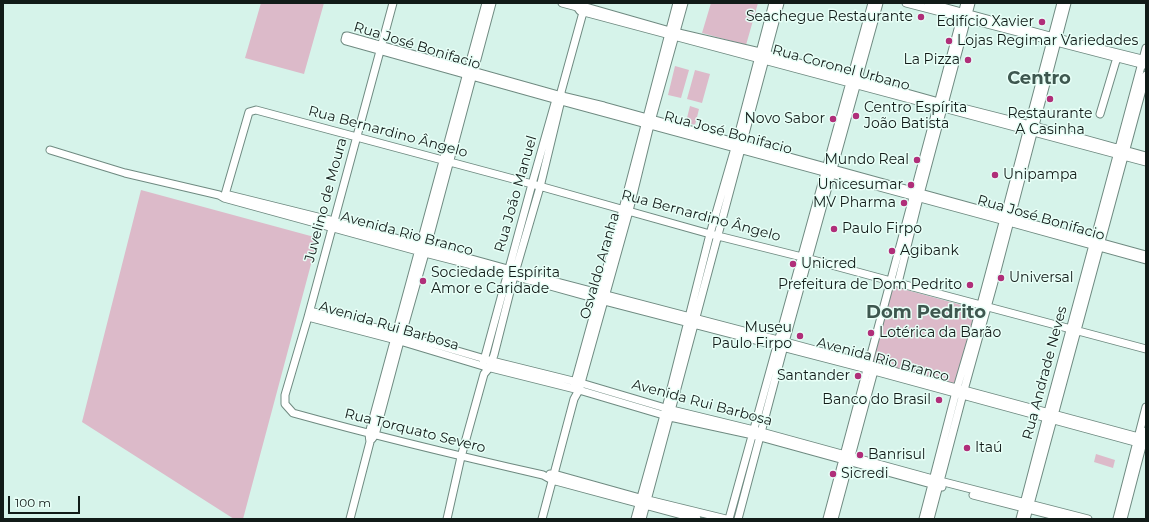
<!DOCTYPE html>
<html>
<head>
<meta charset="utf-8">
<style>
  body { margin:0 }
  #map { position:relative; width:1149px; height:522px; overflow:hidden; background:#d6f3ea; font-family:Montserrat,sans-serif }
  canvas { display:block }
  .frame { position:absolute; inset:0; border:4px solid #111b18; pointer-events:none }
  .scale { position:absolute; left:8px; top:496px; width:72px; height:18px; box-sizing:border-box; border:2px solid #111b18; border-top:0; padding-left:5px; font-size:12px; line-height:14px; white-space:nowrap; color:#111b18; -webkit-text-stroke:3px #e8fff7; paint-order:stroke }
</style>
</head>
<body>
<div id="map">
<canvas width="1149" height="522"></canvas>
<div class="frame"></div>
<div class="scale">100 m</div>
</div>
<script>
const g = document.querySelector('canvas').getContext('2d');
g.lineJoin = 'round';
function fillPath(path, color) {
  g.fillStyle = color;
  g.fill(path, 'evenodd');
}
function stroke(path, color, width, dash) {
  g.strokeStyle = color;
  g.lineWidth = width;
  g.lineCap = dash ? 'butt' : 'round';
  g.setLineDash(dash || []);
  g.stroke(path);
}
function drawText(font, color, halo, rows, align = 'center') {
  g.font = font + ' Montserrat,sans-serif';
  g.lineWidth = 3;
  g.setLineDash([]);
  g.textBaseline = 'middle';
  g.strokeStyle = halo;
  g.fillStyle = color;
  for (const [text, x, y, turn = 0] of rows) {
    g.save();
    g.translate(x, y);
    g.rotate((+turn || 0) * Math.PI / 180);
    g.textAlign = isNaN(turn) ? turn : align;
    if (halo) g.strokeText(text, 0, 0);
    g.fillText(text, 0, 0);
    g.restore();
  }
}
fillPath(new Path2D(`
  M261 3H324L304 74 245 58Z
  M711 3H758L746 45 702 33Z
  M675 66 689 70 681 98 668 95Z
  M695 70 710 74 702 103 687 99Z
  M690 106 699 109 695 125 686 122Z
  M141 190 318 238 243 519H234L82 422Z
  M892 286 976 309 956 385 872 362Z
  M1096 454 1115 460 1113 468 1094 462Z`), '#dcbac9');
const minor = new Path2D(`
  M393 3 308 317 285 395V404L293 413C376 436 459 456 543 475L552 480 697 519
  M562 3 577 7 582 6 586 7 670 31 760 52 939 102 1077 137 1146 156
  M906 3 1145 65
  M928 3 1057 38 1146 60
  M577 7 580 11 584 12 1146 162
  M1100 114 1118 54
  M50 150 125 173 219 195 224 198 425 253 507 274 604 301 867 369 1146 445
  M225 194 334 221 515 271 778 340 1146 439
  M224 198 249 112 256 110 532 184 710 234 802 257 898 283 1146 349
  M1146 255 604 106 562 96 348 36H346L345 40 346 41 561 101 1009 222 1146 260
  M898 283 919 198 971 3
  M310 311 396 333 492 361 581 383 672 410 754 430 940 481 1088 519
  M308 317 400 341 483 366 579 390 670 417 753 435 942 487
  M483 364 532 184 557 96
  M574 386 623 209 677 3
  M372 439 375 435 400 341 427 246 492 3
  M550 474H554L640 498 726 519
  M973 495 1067 519
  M350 519 370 442 369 434 371 426 486 3
  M447 519 461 457 484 374 489 368 494 355 514 276 540 187 562 96 561 92 582 16 585 9
  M542 519 574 399 579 390 629 211 650 125 684 3
  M635 519 666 408 710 234 735 148 773 3
  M642 519 780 3
  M729 519 872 3
  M738 519 785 342 879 3
  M827 519 965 3
  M834 519 875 367
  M923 519 957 388 975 327 1005 215 1061 3
  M930 519 964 390 994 282 1067 3
  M1020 519 1048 412 1146 48
  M1026 519 1146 75
  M1117 519 1146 407
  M1123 519 1146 431`);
stroke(minor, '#6f8a81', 9);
stroke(minor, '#fff', 7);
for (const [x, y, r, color] of [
  [921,17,4,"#b02e79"],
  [1042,22,4,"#b02e79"],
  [949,41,4,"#b02e79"],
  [968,60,4,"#b02e79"],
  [1050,99,4,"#b02e79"],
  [856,116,4,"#b02e79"],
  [833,119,4,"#b02e79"],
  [917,160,4,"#b02e79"],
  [995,175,4,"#b02e79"],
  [911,185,4,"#b02e79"],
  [904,203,4,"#b02e79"],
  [834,229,4,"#b02e79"],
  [892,251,4,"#b02e79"],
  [793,264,4,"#b02e79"],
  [1001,278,4,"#b02e79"],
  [423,281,4,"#b02e79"],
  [970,285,4,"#b02e79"],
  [871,333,4,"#b02e79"],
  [800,336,4,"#b02e79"],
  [858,376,4,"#b02e79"],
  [939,400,4,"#b02e79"],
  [967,448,4,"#b02e79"],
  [860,455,4,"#b02e79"],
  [833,474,4,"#b02e79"]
]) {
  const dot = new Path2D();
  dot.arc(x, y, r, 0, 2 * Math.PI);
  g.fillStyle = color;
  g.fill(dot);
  stroke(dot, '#e8fff7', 1.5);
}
drawText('14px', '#111b18', '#e8fff7', [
  ["Seachegue Restaurante",913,17,"right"],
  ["Edifício Xavier",1034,22,"right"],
  ["Lojas Regimar Variedades",957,41],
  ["La Pizza",960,60,"right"],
  ["Centro Espírita",864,108],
  ["João Batista",864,124],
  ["Restaurante",1050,114,"center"],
  ["A Casinha",1050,130,"center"],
  ["Novo Sabor",825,119,"right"],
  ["Mundo Real",909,160,"right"],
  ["Unipampa",1003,175],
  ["Unicesumar",903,185,"right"],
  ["MV Pharma",896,203,"right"],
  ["Paulo Firpo",842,229],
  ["Agibank",900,251],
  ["Unicred",801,264],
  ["Sociedade Espírita",431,273],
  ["Amor e Caridade",431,289],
  ["Universal",1009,278],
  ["Prefeitura de Dom Pedrito",962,285,"right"],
  ["Museu",792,328,"right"],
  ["Paulo Firpo",792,344,"right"],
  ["Lotérica da Barão",879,333],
  ["Santander",850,376,"right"],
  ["Banco do Brasil",931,400,"right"],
  ["Itaú",975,448],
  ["Banrisul",868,455],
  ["Sicredi",841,474]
], 'left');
drawText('14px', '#111b18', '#e8fff7', [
  ["Rua José Bonifacio",417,46,17],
  ["Rua Coronel Urbano",841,68,15],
  ["Rua Bernardino Ângelo",388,132,15],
  ["Rua José Bonifacio",728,133,15],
  ["Rua João Manuel",516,194,-74],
  ["Juvelino de Moura",326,200,-75],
  ["Rua Bernardino Ângelo",701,216,15],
  ["Rua José Bonifacio",1041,218,16],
  ["Avenida Rio Branco",407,234,15],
  ["Osvaldo Aranha",600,266,-74],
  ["Avenida Rui Barbosa",389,326,16],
  ["Avenida Rio Branco",883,360,15],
  ["Rua Andrade Neves",1045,373,-75],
  ["Avenida Rui Barbosa",702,403,15],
  ["Rua Torquato Severo",415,431,14]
]);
drawText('bold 18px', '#3e574f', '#e8fff7', [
  ["Centro",1039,79],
  ["Dom Pedrito",926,313]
]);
</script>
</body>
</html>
